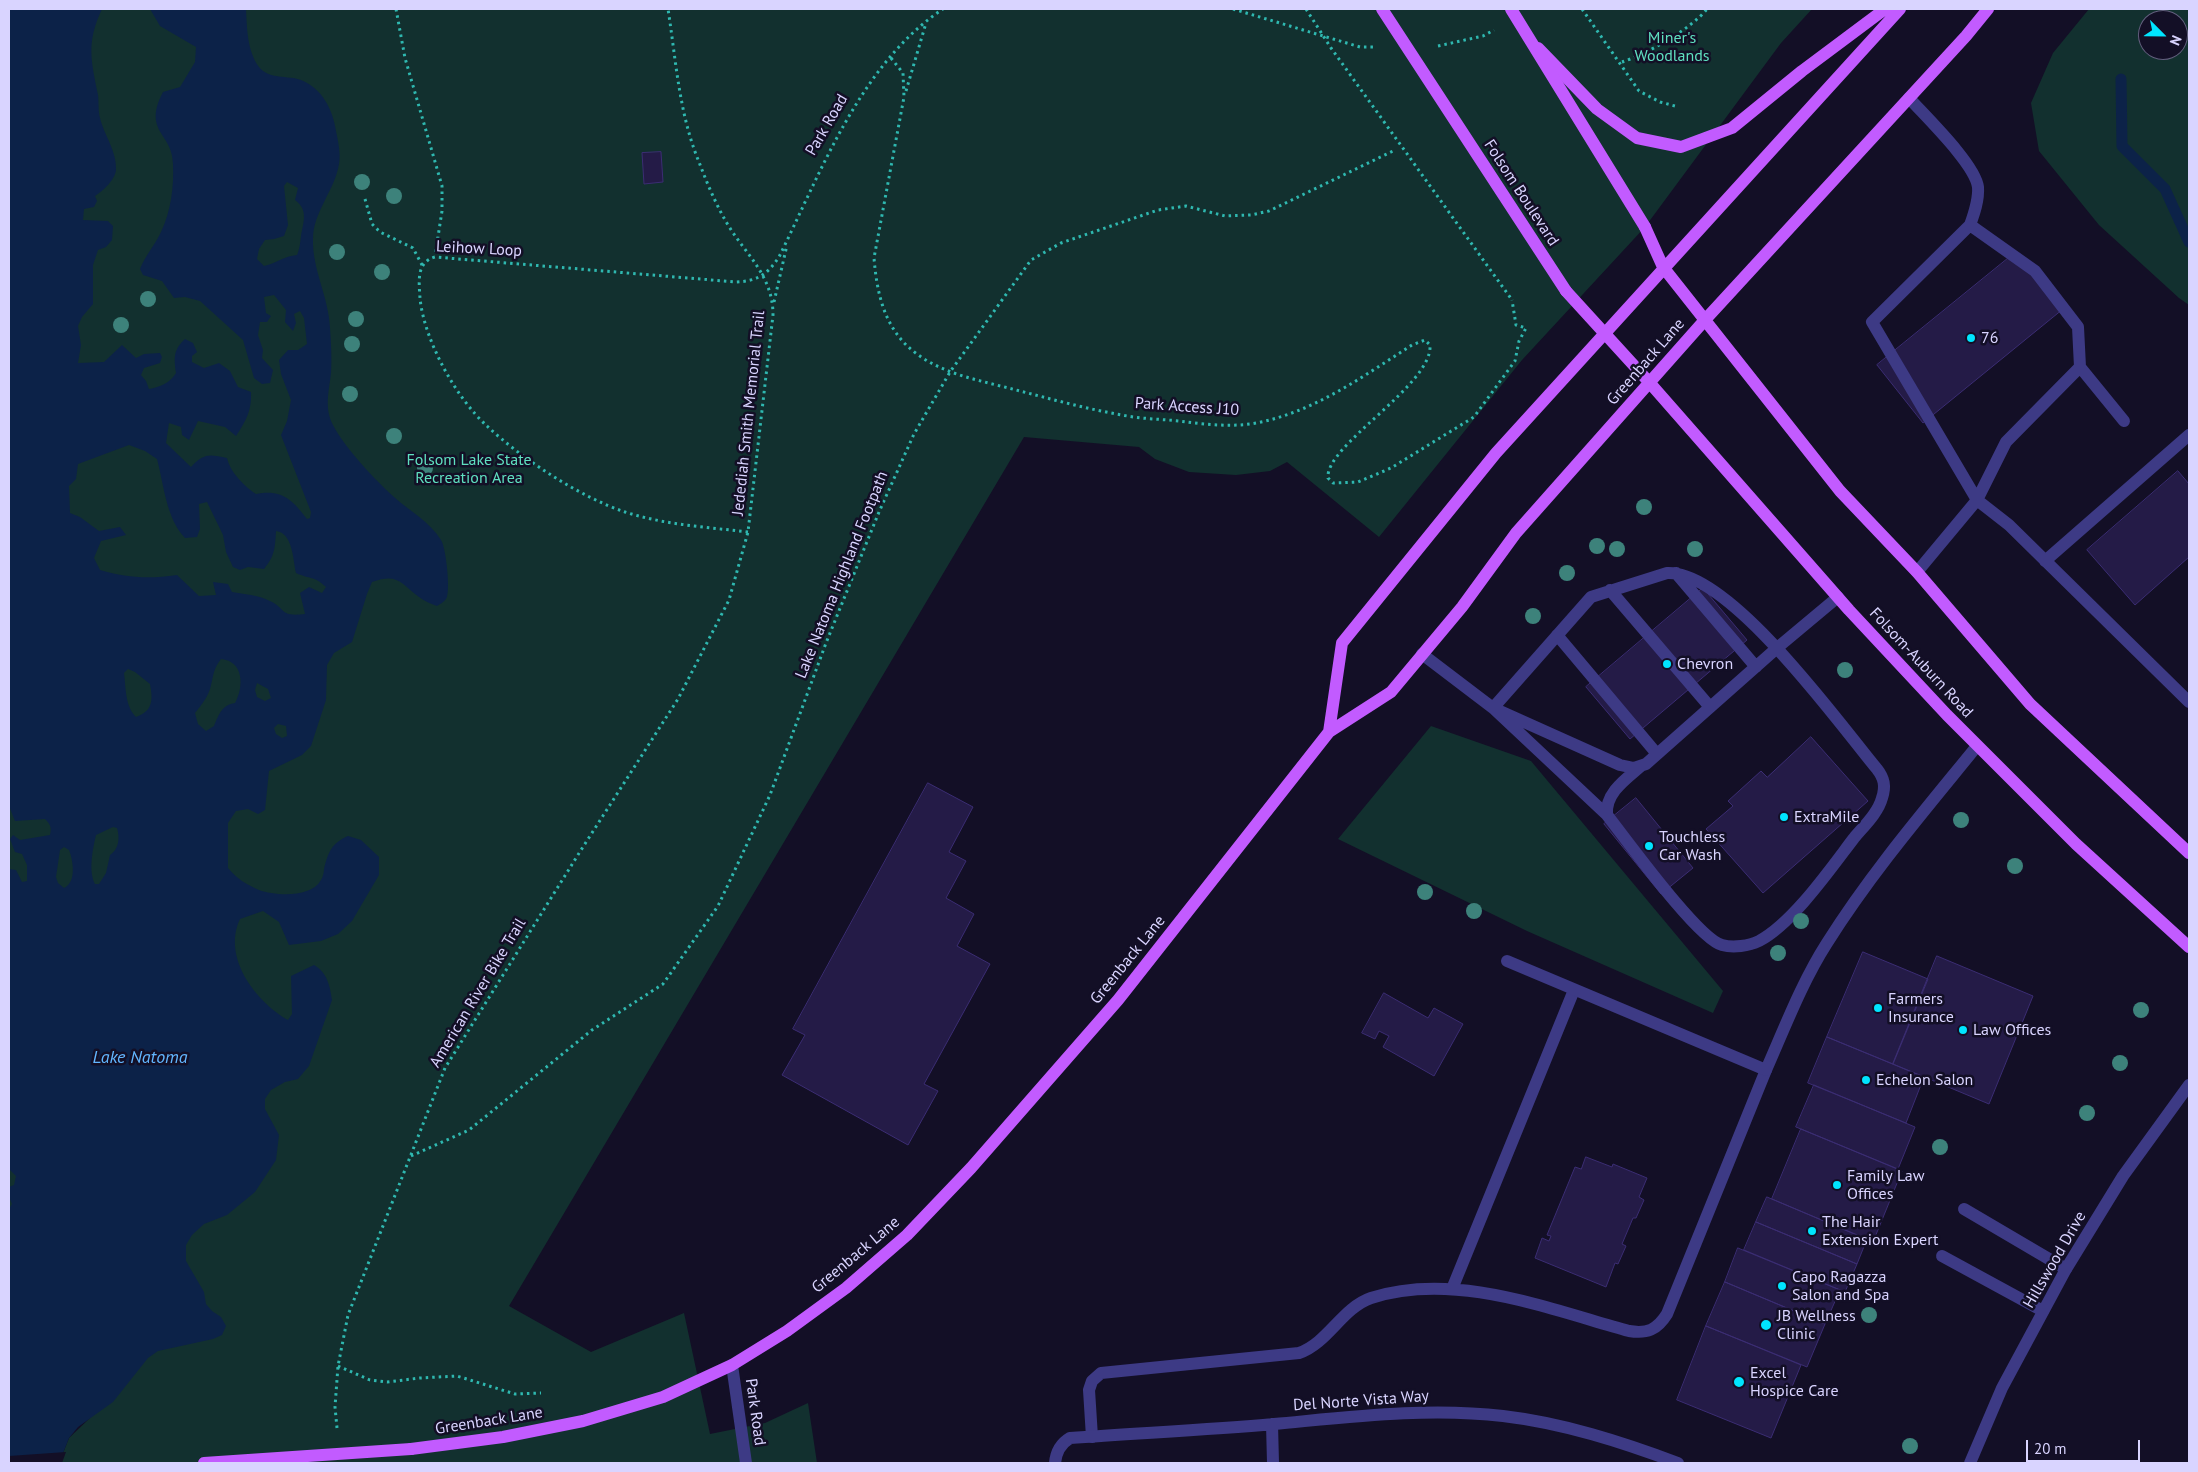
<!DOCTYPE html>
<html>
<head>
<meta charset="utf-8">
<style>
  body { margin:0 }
  #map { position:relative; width:2198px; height:1472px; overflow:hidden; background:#130f26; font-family:"PT Sans",sans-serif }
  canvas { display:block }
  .frame { position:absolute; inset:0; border:10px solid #d9d4ff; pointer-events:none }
  .north { position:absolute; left:2138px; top:10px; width:50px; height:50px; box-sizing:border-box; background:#130f26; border:1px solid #625e7d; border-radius:50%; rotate:113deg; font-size:14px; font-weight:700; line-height:20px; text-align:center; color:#d9d4ff }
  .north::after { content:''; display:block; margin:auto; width:18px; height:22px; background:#00e5ff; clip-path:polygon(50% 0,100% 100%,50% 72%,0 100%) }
  .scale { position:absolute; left:2026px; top:1440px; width:114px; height:22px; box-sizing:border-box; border:2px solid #d9d4ff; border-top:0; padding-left:6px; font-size:15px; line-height:18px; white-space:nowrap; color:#d9d4ff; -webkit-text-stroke:4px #130f26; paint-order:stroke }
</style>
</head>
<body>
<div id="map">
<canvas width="2198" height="1472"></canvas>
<div class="frame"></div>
<div class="north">N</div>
<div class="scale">20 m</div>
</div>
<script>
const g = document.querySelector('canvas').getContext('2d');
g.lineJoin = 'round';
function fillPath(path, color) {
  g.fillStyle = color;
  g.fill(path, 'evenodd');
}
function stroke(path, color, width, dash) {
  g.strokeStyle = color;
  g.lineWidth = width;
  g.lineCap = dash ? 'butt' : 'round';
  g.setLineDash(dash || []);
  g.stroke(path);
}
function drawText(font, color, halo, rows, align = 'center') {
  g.font = font + ' "PT Sans",sans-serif';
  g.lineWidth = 5;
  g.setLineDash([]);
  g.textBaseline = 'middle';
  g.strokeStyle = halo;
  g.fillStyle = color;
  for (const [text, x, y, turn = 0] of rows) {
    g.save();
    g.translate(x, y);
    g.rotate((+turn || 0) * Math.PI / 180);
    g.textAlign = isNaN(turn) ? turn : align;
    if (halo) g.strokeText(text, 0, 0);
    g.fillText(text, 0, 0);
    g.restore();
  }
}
fillPath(new Path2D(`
  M9 9H1812L1781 43 1645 227 1522 360 1379 537 1287 462 1270 471 1236 475 1189 472 1155 459 1139 447 1024 437 509 1306 591 1352 684 1313 710 1434 765 1423 808 1403 817 1463H59L69 1438 90 1418 9 1425Z
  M2089 9H2189V305L2179 298 2099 225 2039 151 2031 103 2053 53ZM2148 20H2178V50H2148Z
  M1431 726 1531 761 1723 991 1713 1013 1527 931 1338 839Z`), '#12302f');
fillPath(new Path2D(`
  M9 9H102C86 43 91 60 98 95 99 103 98 111 100 118 104 135 117 151 116 170 115 180 103 191 95 196L97 201 94 207 84 209 83 220 108 221 113 226 112 240 106 247 98 250 93 265V304L82 317 78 326 81 345 78 363 104 362 122 345 136 358 144 354 160 353 162 357 160 363 144 368 141 375 146 381 149 389C160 387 170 383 176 373 174 358 173 350 185 339L193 343 197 352 192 356V362L204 368 219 363 230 371 238 387 251 392C252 410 246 421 236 436L225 427 198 421 189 440 182 435 181 427 169 423 166 443 191 467C204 453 209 454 227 458 230 472 244 486 256 494 281 489 292 499 307 519L310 518 311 512 281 435 287 421 291 400 281 374 279 360 288 350H298L307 344 304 318 300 311 294 314 296 323 293 331 285 322 286 310 274 295 264 297 266 313 271 316 267 322H260L258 335 263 350 262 358 273 370 270 383 262 384 254 378 243 340 200 301 185 297 174 298 162 281 143 275 140 269C145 256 155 245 161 232 171 211 174 187 173 164 173 133 142 132 163 92L180 87 195 62 196 47 160 26 150 9H246C247 28 247 51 259 67 269 80 288 75 301 80 322 88 333 110 336 131 338 140 341 155 339 164 335 190 313 212 313 239 312 269 329 298 330 328 331 342 332 359 331 373 329 391 324 408 333 425 344 447 376 481 394 497 411 512 429 521 441 540 446 547 451 593 446 599 444 602 440 604 437 606 431 604 424 601 419 597 400 583 398 573 372 582L367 594 352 642 334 653 327 665 326 700 311 746 302 755 269 771 265 810 258 814 248 809 236 811 228 823V868C236 878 247 885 259 890 276 896 311 898 321 880 323 877 324 872 324 869 328 852 332 843 348 836L361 840 379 857V875L352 921 338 934 321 941 289 945 279 922 263 911 240 919C222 957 255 1001 288 1020L292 1014 291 976 314 965C327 972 330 986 332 1000L309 1066 298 1079 285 1082 271 1090 265 1099V1109L279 1135 276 1160 255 1192 227 1215 204 1224 192 1235 186 1245V1261L204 1292 206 1304 212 1311 221 1317 226 1326 222 1335 213 1339 158 1351 148 1358 113 1402 78 1427 69 1438 59 1463H9V1209L12 1204 9 1197V1187L14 1185 16 1176 9 1169V869L16 870 22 882 27 881V865L22 854 15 852 10 839 13 835 20 840 50 835C52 827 50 824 45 819L15 821 9 806ZM287 182 298 188 295 200C309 210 303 223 301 236 300 243 300 248 297 255 284 256 277 263 264 266L257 259 259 249 265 240 274 239 284 236 288 225 284 186ZM129 445 145 451 157 459C164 485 166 518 185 538L197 537 200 529 199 504 207 502 223 535 226 552 233 567 240 570 248 567 264 569C275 556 275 547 276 531 293 533 293 560 296 573 311 580 313 575 326 587L322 593 309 587 300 593 305 614C279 617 287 609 270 601 258 595 244 594 232 592L228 584 213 582 216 595 199 596 177 575C149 579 127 578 100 570L94 558 101 541 126 535 120 527 99 531 80 517 70 513 69 486 76 479 78 464ZM221 659C244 661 244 687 235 703 222 705 219 714 214 726L206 731 198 724 195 713C202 704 209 696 211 685 214 673 213 670 221 659ZM128 669 135 672 150 684C153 700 153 711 136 717 125 706 126 688 124 673ZM257 683 268 689 271 698 265 701 257 697 255 690ZM278 724 286 726 287 736 282 738 276 734 274 728ZM113 827 117 828C120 838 119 849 110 855L106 873 99 884H95C88 871 93 848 96 835ZM64 847 69 850C73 860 77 882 64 888L58 883 56 877 60 850Z`), '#0c2248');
fillPath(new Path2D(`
  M66 1452 62 1463H9V1456Z`), '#130f26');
stroke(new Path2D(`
  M2121 79 2122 146 2165 189 2189 242`), '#0c2248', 11);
const building = new Path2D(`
  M661 152 663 182 644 184 642 153Z
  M2016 252 2063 309 1923 423 1877 365Z
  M2178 471 2189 484V557L2135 605 2087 550Z
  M1703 588 1747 640 1630 739 1586 687Z
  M1811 737 1868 801 1763 893 1706 829 1733 806 1728 801 1761 771 1767 777Z
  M928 783 973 807 949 852 966 861 946 898 974 914 957 946 990 964 924 1084 938 1091 908 1145 782 1075 805 1035 793 1029Z
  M1636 798 1693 868 1661 894 1604 824Z
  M1863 952 1928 979 1893 1064 1827 1037Z
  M1937 956 2033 996 1989 1104 1893 1064Z
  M1384 993 1428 1018 1434 1008 1463 1024 1434 1076 1383 1047 1389 1036 1379 1031 1375 1039 1362 1033Z
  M1827 1037 1924 1077 1906 1123 1808 1083Z
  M1814 1085 1915 1127 1898 1169 1796 1127Z
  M1801 1129 1902 1171 1873 1242 1772 1199Z
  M1586 1157 1612 1167 1613 1164 1647 1178 1639 1197 1644 1200 1636 1218H1633L1622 1244 1626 1246 1618 1264 1615 1263 1606 1287 1535 1258 1542 1238 1549 1241 1551 1236 1547 1235 1575 1167 1581 1169Z
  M1767 1197 1867 1239 1857 1264 1756 1222Z
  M1756 1222 1857 1264 1845 1292 1744 1250Z
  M1738 1248 1840 1290 1825 1324 1725 1282Z
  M1725 1282 1825 1324 1807 1367 1706 1326Z
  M1706 1326 1801 1365 1771 1438 1677 1400Z`);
fillPath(building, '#241b47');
stroke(building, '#3b2d73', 1);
stroke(new Path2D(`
  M396 9 405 58 442 186V211L435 256
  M1233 9 1360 47H1375
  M1438 46 1483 36 1494 30
  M891 58 903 73 904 97 874 258C877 295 885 331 917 354 945 375 983 381 1016 390 1051 399 1087 409 1122 415 1141 419 1160 419 1179 421 1202 424 1227 427 1250 424 1310 415 1362 377 1412 345L1425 340 1430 345C1433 385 1325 445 1328 478L1333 483 1358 482 1391 468 1474 417 1515 361 1519 341 1526 328 1516 325 1512 300
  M1622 62C1647 54 1691 29 1707 9
  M906 91 926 23
  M365 199 372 224 380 232 413 248 422 265
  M774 302 787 245
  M748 532C707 527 665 525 625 512 580 497 522 459 487 426 456 398 424 340 420 298 419 282 416 262 435 257L736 282C757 281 767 275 779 257 821 172 861 63 943 9
  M411 1156 469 1130 592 1030 663 984 718 906 770 795 826 643 879 512 914 434 950 372 1031 260 1061 243 1158 210 1186 206 1225 216 1251 215 1269 211 1393 151
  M338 1366 370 1380 387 1382 420 1378 457 1376 515 1394 541 1393
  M337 1428 335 1407 338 1366 348 1315 445 1068 581 850 678 699 729 600 748 532 773 315C773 276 747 256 728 225 716 205 707 183 699 162 679 114 676 60 668 9`), '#2fb8b0', 3, [2.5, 4]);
stroke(new Path2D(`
  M1909 98C1926 117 1975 164 1978 187 1979 200 1974 214 1970 225L1872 322 1977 500
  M1970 225 2035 271 2078 327 2080 367
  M1977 500 2006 442 2080 367 2124 421
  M2045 561 2189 435
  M1917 572 1977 500 2009 525 2189 702
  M1676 573 1756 667
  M1610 590 1710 707
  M1557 635 1657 754
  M1422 654 1493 708 1620 765 1634 768 1646 764 1777 648 1838 597
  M1607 815 1493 708 1591 597 1667 573C1729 570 1838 722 1877 769 1884 778 1886 786 1882 798 1878 813 1864 826 1854 838 1831 868 1793 923 1759 941 1749 946 1733 948 1722 945 1698 939 1626 839 1607 815 1605 793 1626 779 1641 766
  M1964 1209 2066 1269
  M1942 1256 2043 1311
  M1452 1289 1574 990
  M1092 1437 1089 1390 1092 1381 1101 1373 1299 1353C1328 1343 1342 1308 1371 1298 1454 1271 1549 1309 1629 1331 1647 1334 1657 1330 1667 1314L1766 1070`), '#3d3a85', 12);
stroke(new Path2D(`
  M1507 961 1766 1070C1785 1027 1802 982 1827 943 1871 873 1925 810 1977 746
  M732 1365 746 1463
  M1272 1424 1273 1463
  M1055 1463C1056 1452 1060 1444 1070 1438 1138 1433 1206 1430 1274 1424 1350 1417 1427 1407 1503 1416 1563 1423 1622 1442 1678 1463
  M1970 1463 2002 1388 2066 1269 2123 1176 2189 1085`), '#3d3a85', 12);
stroke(new Path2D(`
  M1538 48 1597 109 1637 138 1681 147 1732 128 1802 71 1885 9
  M1645 227 1663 267 1840 491 1917 572 2030 704 2189 853
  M1566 291 1649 382 1849 610 1947 715 2076 844 2189 947
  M1329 732 1342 643 1496 453 1900 9
  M411 1449 503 1437 583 1421 663 1397 732 1365 787 1331 846 1288 907 1235 971 1168 1118 1000 1329 732 1391 692 1462 607 1516 533 1704 321 1966 36 1988 9`), '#c25bff', 12);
stroke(new Path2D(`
  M1306 9 1331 48 1512 300
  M1582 9 1639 91 1660 102 1675 106`), '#2fb8b0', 3, [2.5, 4]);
stroke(new Path2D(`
  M1382 9 1566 291
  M1511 9 1645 227
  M204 1463 411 1449`), '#c25bff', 12);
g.fillStyle = '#3d827b';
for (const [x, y] of [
  [362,182],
  [394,196],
  [337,252],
  [382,272],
  [148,299],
  [356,319],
  [121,325],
  [352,344],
  [350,394],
  [394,436],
  [425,468],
  [1644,507],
  [1597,546],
  [1617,549],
  [1695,549],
  [1567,573],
  [1533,616],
  [1845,670],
  [1961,820],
  [2015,866],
  [1425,892],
  [1474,911],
  [1801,921],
  [1778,953],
  [2141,1010],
  [2120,1063],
  [2087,1113],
  [1940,1147],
  [1869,1315],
  [1910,1446]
]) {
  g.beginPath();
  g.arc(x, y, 8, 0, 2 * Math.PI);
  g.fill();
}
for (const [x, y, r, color] of [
  [1971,338,5,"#00e5ff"],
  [1667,664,5,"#00e5ff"],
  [1784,817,5,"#00e5ff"],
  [1649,846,5,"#00e5ff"],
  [1878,1008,5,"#00e5ff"],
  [1963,1030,5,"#00e5ff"],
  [1866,1080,5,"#00e5ff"],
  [1837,1185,5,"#00e5ff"],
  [1812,1231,5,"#00e5ff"],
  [1782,1286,5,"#00e5ff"],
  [1766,1325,6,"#00e5ff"],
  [1739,1382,6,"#00e5ff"]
]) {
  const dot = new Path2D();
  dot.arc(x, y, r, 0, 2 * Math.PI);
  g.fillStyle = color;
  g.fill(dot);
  stroke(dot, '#130f26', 2);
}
drawText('16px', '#5fe0c0', '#130f26', [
  ["Miner's",1672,38],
  ["Woodlands",1672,56],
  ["Folsom Lake State",469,460],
  ["Recreation Area",469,478]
]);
drawText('16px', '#d9d4ff', '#130f26', [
  ["Park Road",827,125,-60],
  ["Folsom Boulevard",1521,193,57],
  ["Leihow Loop",479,249,3],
  ["Greenback Lane",1646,362,-49],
  ["Park Access J10",1187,407,4],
  ["Jedediah Smith Memorial Trail",749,413,-84],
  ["Lake Natoma Highland Footpath",842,575,-68],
  ["Folsom-Auburn Road",1921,663,47],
  ["Greenback Lane",1128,960,-51],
  ["American River Bike Trail",478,993,-59],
  ["Greenback Lane",856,1255,-40],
  ["Hillswood Drive",2055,1260,-60],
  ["Del Norte Vista Way",1361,1401,-4],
  ["Park Road",755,1412,82],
  ["Greenback Lane",489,1421,-9]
]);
drawText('16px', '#d9d4ff', '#130f26', [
  ["76",1981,338],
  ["Chevron",1677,664],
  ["ExtraMile",1794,817],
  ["Touchless",1659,837],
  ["Car Wash",1659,855],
  ["Farmers",1888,999],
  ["Insurance",1888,1017],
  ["Law Offices",1973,1030],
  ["Echelon Salon",1876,1080],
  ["Family Law",1847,1176],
  ["Offices",1847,1194],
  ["The Hair",1822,1222],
  ["Extension Expert",1822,1240],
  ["Capo Ragazza",1792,1277],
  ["Salon and Spa",1792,1295],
  ["JB Wellness",1777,1316],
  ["Clinic",1777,1334],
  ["Excel",1750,1373],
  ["Hospice Care",1750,1391]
], 'left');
drawText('italic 18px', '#62b6ff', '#130f26', [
  ["Lake Natoma",140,1058]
]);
</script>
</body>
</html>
